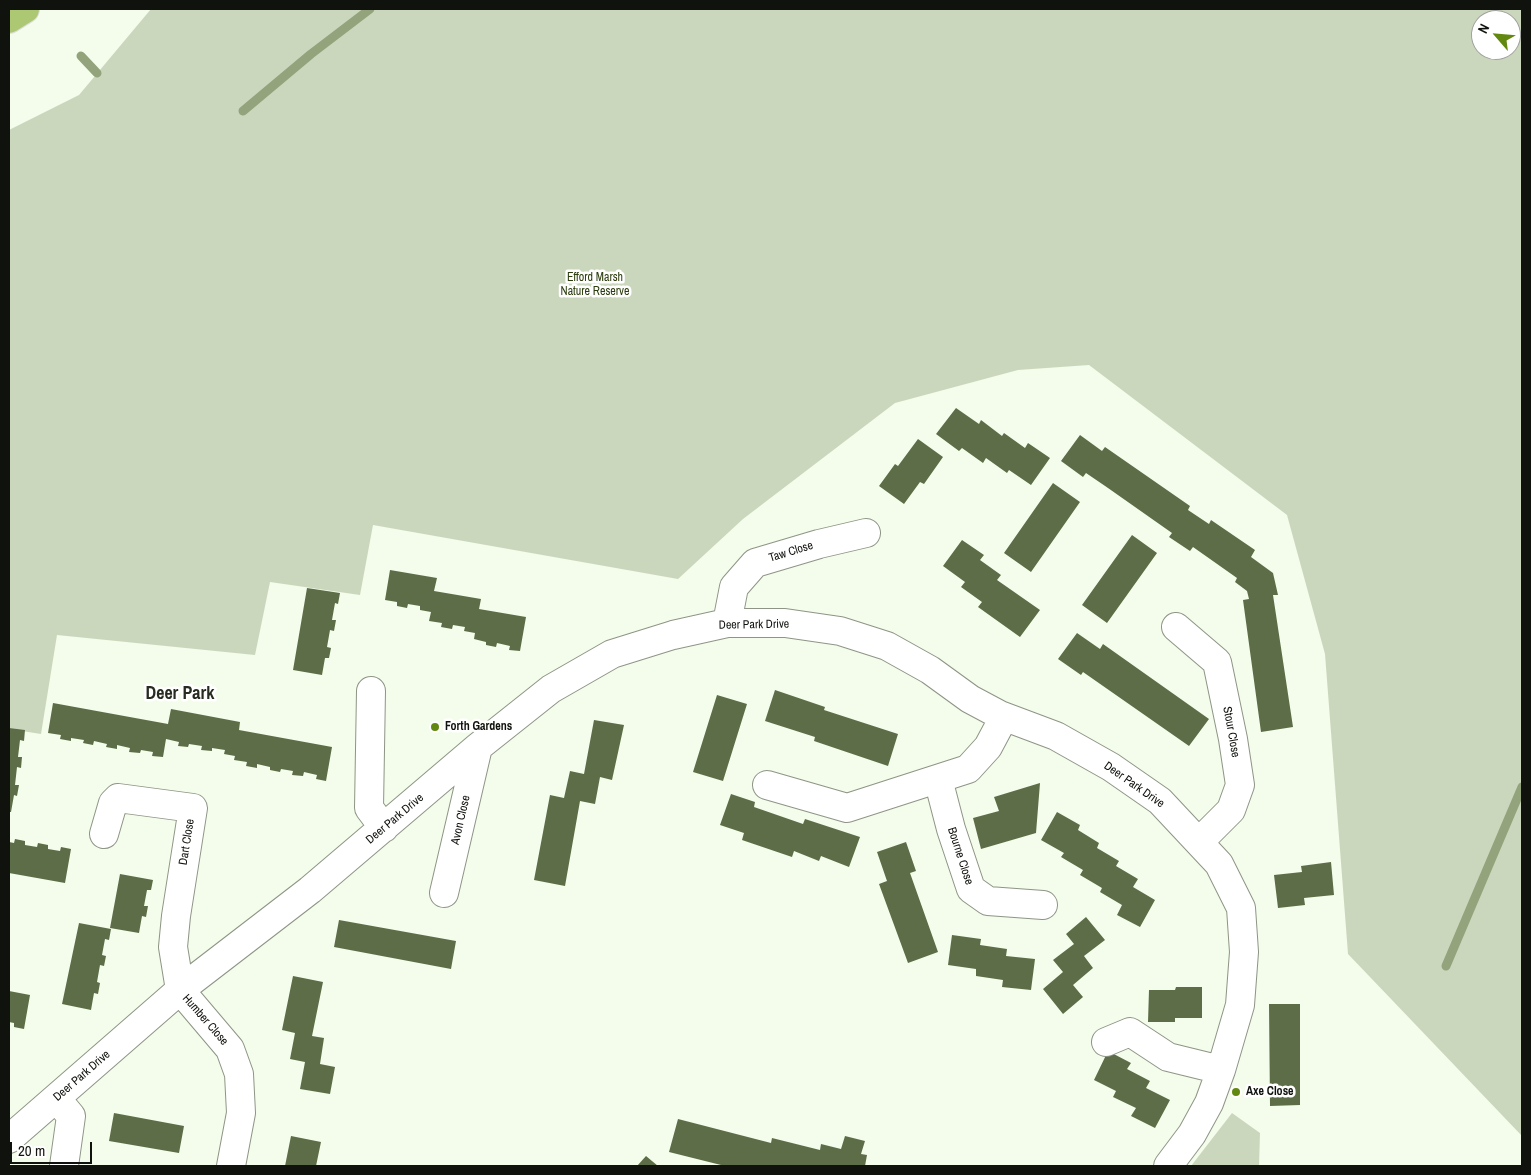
<!DOCTYPE html>
<html>
<head>
<meta charset="utf-8">
<style>
  body { margin:0 }
  #map { position:relative; width:1531px; height:1175px; overflow:hidden; background:#f4fceb; font-family:"Archivo Narrow",sans-serif }
  canvas { display:block }
  .frame { position:absolute; inset:0; border:10px solid #10130d; pointer-events:none }
  .north { position:absolute; left:1471px; top:10px; width:50px; height:50px; box-sizing:border-box; background:#fff; border:1px solid #9fa19e; border-radius:50%; rotate:297deg; font-size:14px; font-weight:700; line-height:20px; text-align:center; color:#10130d }
  .north::after { content:''; display:block; margin:auto; width:18px; height:22px; background:#62880f; clip-path:polygon(50% 0,100% 100%,50% 72%,0 100%) }
  .scale { position:absolute; left:10px; top:1142px; width:82px; height:22px; box-sizing:border-box; border:2px solid #10130d; border-top:0; padding-left:6px; font-size:15px; line-height:18px; white-space:nowrap; color:#10130d; -webkit-text-stroke:4px #fff; paint-order:stroke }
</style>
</head>
<body>
<div id="map">
<canvas width="1531" height="1175"></canvas>
<div class="frame"></div>
<div class="north">N</div>
<div class="scale">20 m</div>
</div>
<script>
const g = document.querySelector('canvas').getContext('2d');
g.lineJoin = 'round';
function fillPath(path, color) {
  g.fillStyle = color;
  g.fill(path, 'evenodd');
}
function stroke(path, color, width, dash) {
  g.strokeStyle = color;
  g.lineWidth = width;
  g.lineCap = dash ? 'butt' : 'round';
  g.setLineDash(dash || []);
  g.stroke(path);
}
function drawText(font, color, halo, rows, align = 'center') {
  g.font = font + ' "Archivo Narrow",sans-serif';
  g.lineWidth = 5;
  g.setLineDash([]);
  g.textBaseline = 'middle';
  g.strokeStyle = halo;
  g.fillStyle = color;
  for (const [text, x, y, turn = 0] of rows) {
    g.save();
    g.translate(x, y);
    g.rotate((+turn || 0) * Math.PI / 180);
    g.textAlign = isNaN(turn) ? turn : align;
    if (halo) g.strokeText(text, 0, 0);
    g.fillText(text, 0, 0);
    g.restore();
  }
}
fillPath(new Path2D(`
  M151 9H1522V1136L1348 954 1325 654 1287 515 1089 365 1018 370 895 403 743 519 678 579 373 525 360 595 270 582 255 655 57 635 41 734 9 729V130L79 95ZM1481 20H1511V50H1481Z
  M1232 1113 1260 1133 1259 1166H1191Z`), '#cbd7bd');
stroke(new Path2D(`
  M81 56 97 73
  M243 111 311 54 370 9
  M1446 966 1522 787`), '#93a47c', 9);
fillPath(new Path2D(`
  M956 408 979 424 981 420 1002 436 1004 433 1025 448 1028 443 1050 458 1031 485 1009 470 1007 473 986 458 983 463 962 448 959 451 936 434Z
  M1080 435 1102 451 1105 447 1190 506 1188 510 1209 524 1211 520 1255 550 1251 557 1273 573 1278 595H1273L1293 727 1261 732 1243 600 1249 599 1247 591 1235 582 1237 578 1193 547 1190 551 1169 537 1172 533 1108 488 1086 473 1083 477 1061 461Z
  M918 439 943 457 924 484 920 482 904 504 879 486 895 464 898 466Z
  M1053 483 1080 502 1031 572 1004 553Z
  M1132 535 1157 553 1107 623 1082 605Z
  M962 540 984 555 980 560 1001 575 997 580 1040 610 1020 637 978 607 982 602 961 587 965 582 943 566Z
  M390 570 437 578 434 591 481 599 479 609 526 617 520 651 509 650 510 646 497 643 496 647 486 645V642L474 639 475 633 464 631 465 627 453 625 452 629 441 627 442 623 429 621 431 612 420 610V606L408 604 407 608 397 606V602L385 600Z
  M307 588 340 593 338 604 335 603 332 620H336L334 631 330 630 327 647 331 648 329 658H325L322 675 293 670Z
  M1077 633 1100 649 1103 644 1209 719 1189 746 1083 672 1081 675 1058 659Z
  M775 690 825 707 824 710 898 734 888 766 814 741 815 737 765 721Z
  M717 695 747 704 723 781 693 772Z
  M53 703 168 724 171 709 240 722 239 730 332 747 326 781 316 779 317 775 304 772 303 776 292 775 293 771 281 769 280 772 270 770V767L257 764V768L246 766 247 762 234 760 235 756 224 754 225 750 212 748V751L201 750 202 746 189 744 188 747 178 746 179 742 166 739 163 757 152 756 153 752 141 750 140 753 129 752 130 748 117 745V749L106 747 107 744 94 741 93 745 83 743 84 740 71 738V741L60 739 61 735 48 733Z
  M594 720 624 725 612 780 600 777 595 804 580 801 565 886 534 880 550 795 564 798 570 771 584 774Z
  M9 728 25 730 24 741 20 740 18 757H22L21 768 17 767 15 785H19L17 796 14 795 11 812H9Z
  M1040 783 1036 833 981 849 973 818 999 811 994 797Z
  M731 794 755 802 754 807 803 824 805 819 860 837 849 867 821 856 819 861 794 851 792 857 742 840 744 833 720 825Z
  M1057 812 1080 825 1078 830 1099 843 1097 848 1119 861 1116 866 1138 879 1133 887 1155 900 1140 927 1117 915 1122 905 1100 892 1102 888 1080 875 1083 870 1061 857 1064 853 1041 840Z
  M15 839 25 841V845L37 847 38 843 48 845V849L60 851 61 847 71 849 65 883 9 873V842L14 843Z
  M906 842 916 871 910 873 938 952 908 963 879 884 887 881 877 852Z
  M1331 862 1334 895 1304 898 1305 905 1278 908 1274 875 1302 872 1301 866Z
  M120 874 153 880 151 890H147L144 906H148L146 917 142 916 139 933 110 928Z
  M1086 917 1105 940 1084 956 1093 968 1073 985 1083 997 1063 1014 1043 989 1063 972 1053 960 1074 944 1066 934Z
  M339 920 456 941 451 969 334 947Z
  M79 923 111 929 109 940 105 939 102 955 106 956 104 966 100 965 97 982 100 983 98 994 94 993 91 1010 62 1004Z
  M952 935 981 939 980 945 1007 949 1006 956 1035 959 1031 990 1002 987 1003 980 976 976V969L948 965Z
  M293 976 323 982 312 1036 324 1038 320 1064 335 1067 330 1094 300 1089 305 1062 290 1059 295 1033 282 1030Z
  M1176 987H1202V1018H1175V1022H1148L1149 990H1175Z
  M9 991 30 995 24 1029 14 1027V1023L9 1022Z
  M1269 1004H1300V1105L1270 1106Z
  M1108 1051 1131 1063 1127 1069 1150 1081 1146 1088 1170 1100 1155 1128 1131 1116 1136 1108 1113 1097 1116 1091 1094 1080Z
  M114 1113 184 1126 179 1153 109 1141Z
  M678 1119 771 1143 772 1138 820 1150 821 1144 841 1149 845 1136 865 1141 861 1154 867 1155 865 1166H725L669 1152Z
  M291 1136 321 1142 316 1166H285Z
  M646 1156 658 1166H637Z`), '#5d6d47');
const minor = new Path2D(`
  M727 623 734 587 755 563 819 544 866 533
  M1176 627 1217 662 1233 739 1240 785 1231 810 1199 842
  M371 691 369 808 384 828
  M938 779 951 829 971 889 988 901 1043 905
  M767 785 847 808 968 769 988 747 1004 717
  M104 834 113 803 118 798 193 808 176 916 173 947 180 990 230 1049 239 1074 241 1113 231 1166
  M444 893 478 747
  M1106 1042 1130 1032 1168 1057 1221 1070
  M56 1098 71 1116 64 1166
  M9 1139 180 990 310 890 478 747 551 689 612 654 673 635 727 623H785L840 631 887 646 930 670 970 699 1000 715 1056 736 1111 767 1160 801 1219 864 1241 908 1244 952 1240 1005 1221 1070 1209 1103 1192 1134 1168 1166`);
const major = new Path2D(`
  M9 19 25 9`);
stroke(minor, '#8e9586', 30);
stroke(major, '#dededd', 30);
stroke(minor, '#fff', 28);
stroke(major, '#adc873', 28);
for (const [x, y, r, color] of [
  [435,727,5,"#62880f"],
  [1236,1092,5,"#62880f"]
]) {
  const dot = new Path2D();
  dot.arc(x, y, r, 0, 2 * Math.PI);
  g.fillStyle = color;
  g.fill(dot);
  stroke(dot, '#fff', 2);
}
drawText('12px', '#2b3c0d', '#fff', [
  ["Efford Marsh",595,278],
  ["Nature Reserve",595,292]
]);
drawText('12px', '#10130d', '#fff', [
  ["Taw Close",791,552,-17],
  ["Deer Park Drive",754,625,-1],
  ["Stour Close",1231,732,80],
  ["Deer Park Drive",1134,785,35],
  ["Deer Park Drive",395,819,-40],
  ["Avon Close",461,820,-77],
  ["Dart Close",187,842,-81],
  ["Bourne Close",960,856,72],
  ["Humber Close",205,1020,49],
  ["Deer Park Drive",82,1076,-41]
]);
drawText('bold 12px', '#10130d', '#fff', [
  ["Forth Gardens",445,727],
  ["Axe Close",1246,1092]
], 'left');
drawText('bold 18px', '#272c20', '#fff', [
  ["Deer Park",180,694]
]);
</script>
</body>
</html>
